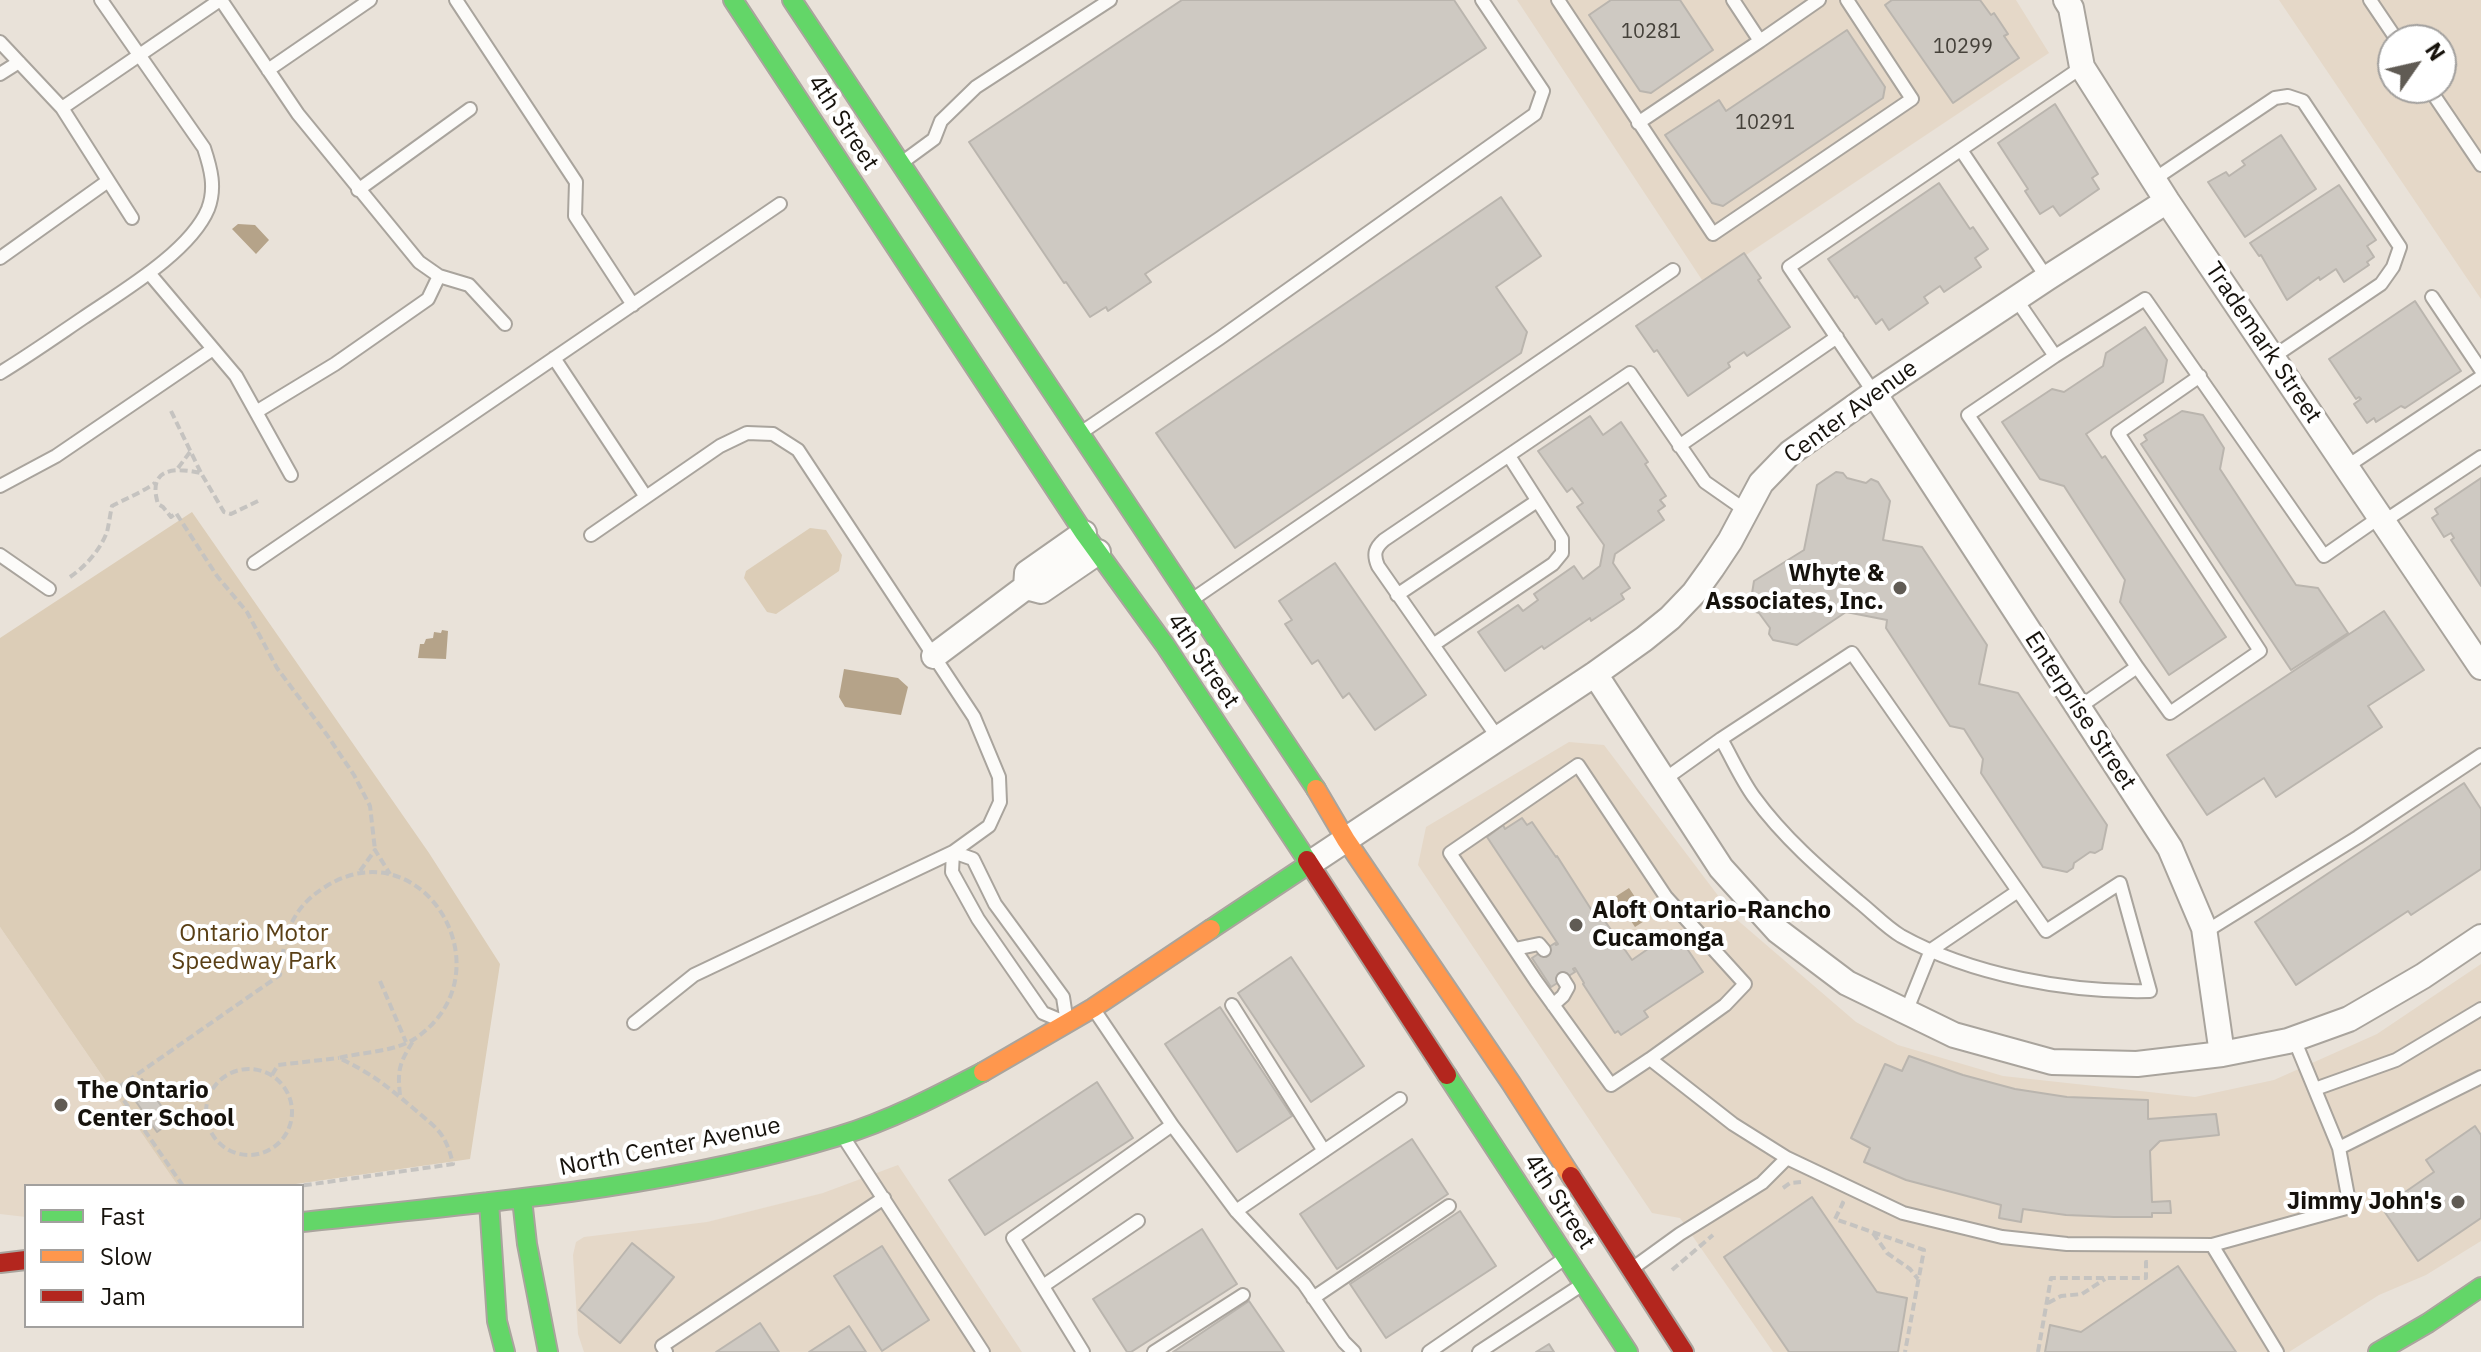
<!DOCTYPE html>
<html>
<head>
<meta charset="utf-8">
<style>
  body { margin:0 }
  #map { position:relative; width:2481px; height:1352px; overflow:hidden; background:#e9e2d9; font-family:"IBM Plex Sans",sans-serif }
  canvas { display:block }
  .legend { position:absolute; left:24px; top:1184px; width:280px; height:144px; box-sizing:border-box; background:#fff; border:2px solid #a2a09e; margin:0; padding:10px 14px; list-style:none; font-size:24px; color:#16120c }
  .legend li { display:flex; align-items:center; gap:16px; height:40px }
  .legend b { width:40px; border:2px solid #a2a09e }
  .north { position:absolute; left:2377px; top:24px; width:80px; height:80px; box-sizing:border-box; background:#fff; border:2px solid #a2a09e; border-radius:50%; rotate:56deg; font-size:22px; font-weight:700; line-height:32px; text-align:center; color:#16120c }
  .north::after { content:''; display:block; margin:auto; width:28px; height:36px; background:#605b54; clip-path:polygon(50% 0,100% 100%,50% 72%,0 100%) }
</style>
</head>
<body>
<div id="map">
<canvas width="2481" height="1352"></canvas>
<ul class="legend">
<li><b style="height:10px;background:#63d668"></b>Fast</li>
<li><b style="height:10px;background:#ff974d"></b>Slow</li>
<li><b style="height:10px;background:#b3261e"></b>Jam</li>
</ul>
<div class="north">N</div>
</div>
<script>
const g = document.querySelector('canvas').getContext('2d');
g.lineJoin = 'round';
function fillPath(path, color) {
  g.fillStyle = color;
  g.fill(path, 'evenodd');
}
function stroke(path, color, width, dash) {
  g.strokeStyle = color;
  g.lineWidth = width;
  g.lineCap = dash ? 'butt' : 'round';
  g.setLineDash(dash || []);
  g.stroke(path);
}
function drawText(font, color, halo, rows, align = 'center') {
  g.font = font + ' "IBM Plex Sans",sans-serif';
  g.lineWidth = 8;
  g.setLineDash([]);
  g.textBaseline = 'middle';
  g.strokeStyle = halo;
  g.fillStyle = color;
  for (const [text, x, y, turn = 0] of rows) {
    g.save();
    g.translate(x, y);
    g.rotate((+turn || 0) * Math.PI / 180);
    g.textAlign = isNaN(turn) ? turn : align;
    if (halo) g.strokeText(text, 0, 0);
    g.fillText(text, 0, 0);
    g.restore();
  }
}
fillPath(new Path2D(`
  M1517 0H2016L2049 53 1704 283Z
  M2279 0H2481V299ZM2393 40H2441V88H2393Z
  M1569 742 1604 745 1735 918 1856 1022 1898 1045 2003 1076 2195 1097 2274 1080 2377 1034 2481 964V1241L2426 1275 2379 1295 2289 1352H1773L1680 1218 1652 1213 1418 865 1426 827Z
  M0 927 178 1186H26V1217L0 1214Z
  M898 1165 1022 1352H584L578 1334 573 1255 576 1242 584 1237 707 1222 823 1193Z`), '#e5d8c8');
fillPath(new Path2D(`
  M192 512 429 853 500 964 470 1159 282 1186H178L0 927V638Z
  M810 528 826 530 842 555 839 571 776 614 767 612 744 578 746 571Z`), '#dccdb7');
fillPath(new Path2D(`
  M238 224 255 225 269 240 256 254 232 229Z
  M442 630 448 631 446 659 418 658 420 644H424L426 639 433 638 434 632 441 633Z
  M844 669 898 678 908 687 901 715 845 707 839 697Z
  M1629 888 1649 918 1635 927 1615 897Z`), '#b5a389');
const building = new Path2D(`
  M1182 0H1454L1486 48 1145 274 1151 282 1108 311 1106 307 1090 317 1066 282 1064 283 969 142Z
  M1611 0H1680L1713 50 1651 93 1640 91 1589 15Z
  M1892 0H1980L1991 15 1994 13 2008 34 2004 36 2019 58 1953 103 1885 5Z
  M1847 30 1885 87 1883 98 1723 206 1712 203 1665 135 1719 100 1726 111Z
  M2055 104 2098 174 2092 178 2099 189 2060 216 2053 206 2040 214 2025 191 2028 189 1998 143Z
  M2281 135 2316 189 2245 237 2208 182 2226 172 2229 176 2245 165 2242 161Z
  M1939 183 1970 229 1973 227 1988 249 1975 258 1981 267 1944 292 1940 286 1924 297 1928 303 1889 330 1882 319 1876 324 1857 296 1855 298 1828 259Z
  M2339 185 2376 240 2367 246 2374 257 2367 262 2369 265 2344 282 2336 269 2320 280 2319 277 2287 300 2261 255 2259 256 2250 243Z
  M1501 197 1541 256 1496 287 1527 332 1521 353 1235 548 1156 433Z
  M1744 253 1761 278 1758 280 1790 327 1747 356 1744 352 1728 363 1730 367 1688 396 1657 350 1654 352 1636 326Z
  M2415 301 2461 371 2405 408 2401 406 2376 422 2374 418 2367 423 2354 404 2361 399 2359 397 2356 399 2329 359Z
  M2145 327 2167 360 2163 382 2086 434 2102 458 2105 456 2226 637 2169 675 2120 602 2125 580 2064 486 2040 479 2002 422 2052 389 2064 392 2103 366 2106 353Z
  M2182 411 2203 415 2224 448 2220 469 2296 585 2318 588 2348 633 2291 670 2141 444 2147 440 2144 435Z
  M1590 416 1603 435 1621 422 1648 462 1645 464 1666 496 1660 500 1665 506 1658 511 1664 520 1615 554 1613 563 1630 588 1621 594 1624 599 1591 621 1590 618 1544 649 1542 646 1505 671 1478 632 1518 605 1523 611 1538 600 1534 594 1574 566 1583 579 1600 566 1604 545 1577 507 1583 503 1572 488 1567 492 1538 451Z
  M1836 472 1843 473 1847 478 1866 483 1871 479 1878 482 1890 501 1883 540 1922 547 1987 645 1979 684 2018 693 2107 825 2102 849 2095 853 2090 852 2074 863 2073 868 2067 872 2043 867 1981 773 1983 759 1964 729 1950 726 1886 628 1887 620 1846 612 1797 645 1773 640 1769 634 1770 628 1759 613 1753 611 1750 606 1754 581 1804 550 1817 485Z
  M2481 478V586L2451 540 2454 538 2451 533 2444 537 2432 518 2438 514 2435 509Z
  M1335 563 1426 695 1375 730 1349 693 1343 698 1318 660 1312 664 1285 624 1292 620 1279 601Z
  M2384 611 2424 670 2368 706 2382 727 2276 797 2264 778 2207 815 2167 755Z
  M2464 783 2481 809V869L2411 915 2408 911 2296 985 2255 922Z
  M1522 818 1527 825 1532 822 1556 857 1557 856 1596 917 1600 914 1632 960 1671 933 1676 939 1679 937 1703 972 1644 1011 1648 1017 1621 1035 1618 1031 1615 1033 1583 984 1584 983 1575 968 1573 969 1575 972 1551 987 1532 958 1555 943 1556 945 1558 944 1487 837 1503 825 1505 829Z
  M1291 957 1364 1066 1311 1102 1238 993Z
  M1220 1007 1292 1116 1237 1152 1165 1044Z
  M1909 1056 1963 1075 2015 1089 2067 1097 2148 1100V1119L2216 1114 2219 1135 2160 1141 2150 1151 2152 1202 2170 1201 2171 1213H2152V1217H2114L2066 1215 2023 1209 2021 1222 1999 1218 2001 1205 1906 1180 1864 1162 1870 1148 1851 1138 1885 1064 1902 1071Z
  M142 1079 172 1121 157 1132 128 1090Z
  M1097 1082 1133 1138 985 1235 949 1180Z
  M2475 1126 2481 1135V1218L2418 1261 2382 1208 2434 1172 2426 1160Z
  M1412 1139 1448 1194 1337 1269 1300 1214Z
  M1812 1197 1877 1292 1907 1298 1898 1352H1789L1724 1257Z
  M1460 1211 1496 1266 1386 1338 1350 1284Z
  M1202 1229 1237 1284 1131 1352H1127L1093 1299Z
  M632 1243 674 1277 620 1343 579 1310Z
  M882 1246 929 1320 882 1351 834 1276Z
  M2178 1266 2236 1352H2045L2050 1325 2081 1332Z
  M1249 1301 1284 1352H1173Z
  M760 1323 779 1352H716Z
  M849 1326 866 1352H809Z
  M1549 1344 1554 1352H1536Z`);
fillPath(building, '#cec9c2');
stroke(building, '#bab5ae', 2);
const lane = new Path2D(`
  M221 0 298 114 419 262 439 276 469 285 505 324
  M456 0 576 182 575 216 633 305
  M1558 0 1713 234 1912 99 1847 0
  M1733 0 1760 41 1819 0
  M2370 0 2397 40
  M0 42 62 108 132 218
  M268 70 370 0
  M0 74 19 62
  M2429 88 2481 165
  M62 108 220 0
  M1638 123 1760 41
  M1961 150 2047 278
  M904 161 934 139 941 121 976 87 1110 0
  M2153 180 2275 98 2288 96 2303 101 2400 247 2393 267 2381 284 2273 357
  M358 190 470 109
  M0 258 108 181
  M149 273 236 376 291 475
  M2432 297 2481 370
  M2016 299 2055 356 1968 415 2137 667 2078 708
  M2055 356 2145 299 2324 556 2380 517
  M554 358 646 497
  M0 373C28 356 55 337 83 318 121 292 190 252 208 209 216 188 211 169 204 148L101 0
  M1874 393 1789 267 2082 67
  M256 412 335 364 428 299 439 276
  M1082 432 1220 338 1535 114 1543 91 1482 0
  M1679 446 1837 337
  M2346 467 2481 377
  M0 486 56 456 213 349
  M2383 522 2481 457
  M591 535 720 446 747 433 773 434 798 450 974 717 999 777 1000 802 989 826 953 852 694 975 634 1023
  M0 555 49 589
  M254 563 780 204
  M1397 595 1537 501
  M1193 599 1673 270
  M1433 645 1553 564 1562 553V539L1509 456
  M2137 667 2170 713 2260 651 2118 433 2200 376
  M1498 738 1378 566C1373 554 1375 548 1384 540L1630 373 1705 482 1745 510
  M1665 779 1721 739C1732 758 1741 779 1754 797 1783 837 1821 870 1858 901 1872 912 1886 927 1901 936 1971 975 2070 993 2150 991L2120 883 2046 931 1852 653 1721 739
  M953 852 973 859 995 904 1063 997 1067 1023 1043 1013 978 919 952 872Z
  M2205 932 2358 837 2481 755
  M1515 949 1539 944 1544 950
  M1232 1005 1324 1151
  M1553 1005 1563 996 1568 987 1563 979
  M1093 1008 1172 1125 1236 1211 1304 1284 1344 1342 1354 1352
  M1906 1012 1931 950 2018 891
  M2294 1039 2339 1148
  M2315 1089 2396 1060 2481 1009
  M844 1138 983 1352
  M1787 1158 1903 1213 2002 1237 2067 1244 2212 1245 2350 1207 2339 1148 2481 1077
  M1236 1211 1400 1099
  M2212 1245 2277 1352
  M1633 1268 1680 1234 1762 1183 1787 1158 1733 1124 1650 1059 1725 1005 1745 984 1666 897 1578 765 1450 853 1536 981 1611 1085 1650 1059
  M1043 1286 1138 1221
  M1313 1298 1449 1206
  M666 1352 662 1346 884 1198
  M1083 1352 1013 1238 1172 1125
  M1154 1352 1243 1295
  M1429 1352 1564 1259
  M1479 1352 1580 1286`);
const street = new Path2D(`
  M2066 0 2071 8 2082 67 2167 201 2481 667
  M1874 393 2170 848 2204 928 2222 1054
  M1026 587 1041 591 1098 552
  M934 656 1026 587 1027 573 1084 533
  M1595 674 1721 868 1778 931 1847 983 1954 1035 2052 1062 2137 1064 2222 1054 2288 1041 2349 1019 2423 976 2481 937
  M1309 864 1595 674 1644 639 1670 618 1694 593 1712 568 1730 541 1761 483 1790 453 1874 393 2047 278 2167 201`);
const fast = new Path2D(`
  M733 0 1084 533 1165 645 1307 860
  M792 0 1316 789
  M1211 929 1309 864
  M1447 1075 1628 1352
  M522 1199 527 1244 548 1352
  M489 1202 497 1321 505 1352
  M302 1222C482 1203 665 1189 839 1136 889 1121 937 1096 983 1072
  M2378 1352 2428 1323 2481 1287`);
const slow = new Path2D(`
  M1316 789 1346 840 1511 1083 1571 1176
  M983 1072 1093 1008 1211 929`);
const jam = new Path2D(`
  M1307 860 1447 1075
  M1571 1176 1684 1352
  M0 1263 26 1260`);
stroke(lane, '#a9a49d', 16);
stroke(street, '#a9a49d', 28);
stroke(fast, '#a9a49d', 22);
stroke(slow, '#a9a49d', 22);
stroke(jam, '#a9a49d', 22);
stroke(new Path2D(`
  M171 411 201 473
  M178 468 190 452
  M258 501 231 514 224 512 201 473C174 467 147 468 158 504L163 507 171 517 176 513 217 576 247 612 277 668 327 735 354 775 370 806 375 850
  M70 577C86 566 100 550 107 532 109 524 110 515 112 506 127 498 141 493 155 483
  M360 871 375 850 390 874
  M380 981 406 1042
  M206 1112a43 43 0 1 1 86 0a43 43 0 1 1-86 0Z
  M272 1075 278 1065 339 1058
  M400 1095C397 1068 400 1062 415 1038
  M183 1186 116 1089 280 975C284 936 290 909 325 887 422 825 511 972 416 1038 395 1052 362 1052 339 1058 371 1073 387 1086 413 1108 437 1129 445 1131 453 1164L299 1186
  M1783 1188 1790 1183 1801 1182
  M1841 1202 1843 1203 1835 1219 1924 1250 1905 1352
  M1873 1233 1887 1253 1910 1269 1918 1279
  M1672 1270 1713 1235
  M2048 1303 2061 1296 2082 1294 2105 1279
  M2038 1352 2051 1278H2146V1262H2150`), '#c5c3c0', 4, [8, 4]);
stroke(lane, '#fcfbf9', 12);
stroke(street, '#fcfbf9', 24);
stroke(fast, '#63d668', 18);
stroke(slow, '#ff974d', 18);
stroke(jam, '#b3261e', 18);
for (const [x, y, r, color] of [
  [1900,588,8,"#605b54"],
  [1576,925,8,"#605b54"],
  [61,1105,8,"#605b54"],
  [2458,1202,8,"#605b54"]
]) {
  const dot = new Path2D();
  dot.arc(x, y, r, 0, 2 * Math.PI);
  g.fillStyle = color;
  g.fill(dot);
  stroke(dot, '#fff', 3);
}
drawText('20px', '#45413a', null, [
  ["10281",1651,32],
  ["10299",1963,47],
  ["10291",1765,123]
]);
drawText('24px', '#16120c', '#fff', [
  ["4th Street",843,123,57],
  ["Trademark Street",2263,343,56],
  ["Center Avenue",1851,412,-36],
  ["4th Street",1203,661,56],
  ["Enterprise Street",2080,711,57],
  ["North Center Avenue",670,1147,-11],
  ["4th Street",1559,1202,57]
]);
drawText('bold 24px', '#16120c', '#fff', [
  ["Whyte &",1884,574],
  ["Associates, Inc.",1884,602],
  ["Aloft Ontario-Rancho",1592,911,"left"],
  ["Cucamonga",1592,939,"left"],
  ["The Ontario",77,1091,"left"],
  ["Center School",77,1119,"left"],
  ["Jimmy John's",2442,1202]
], 'right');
drawText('24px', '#593f15', '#fff', [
  ["Ontario Motor",254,934],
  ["Speedway Park",254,962]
]);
</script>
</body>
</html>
